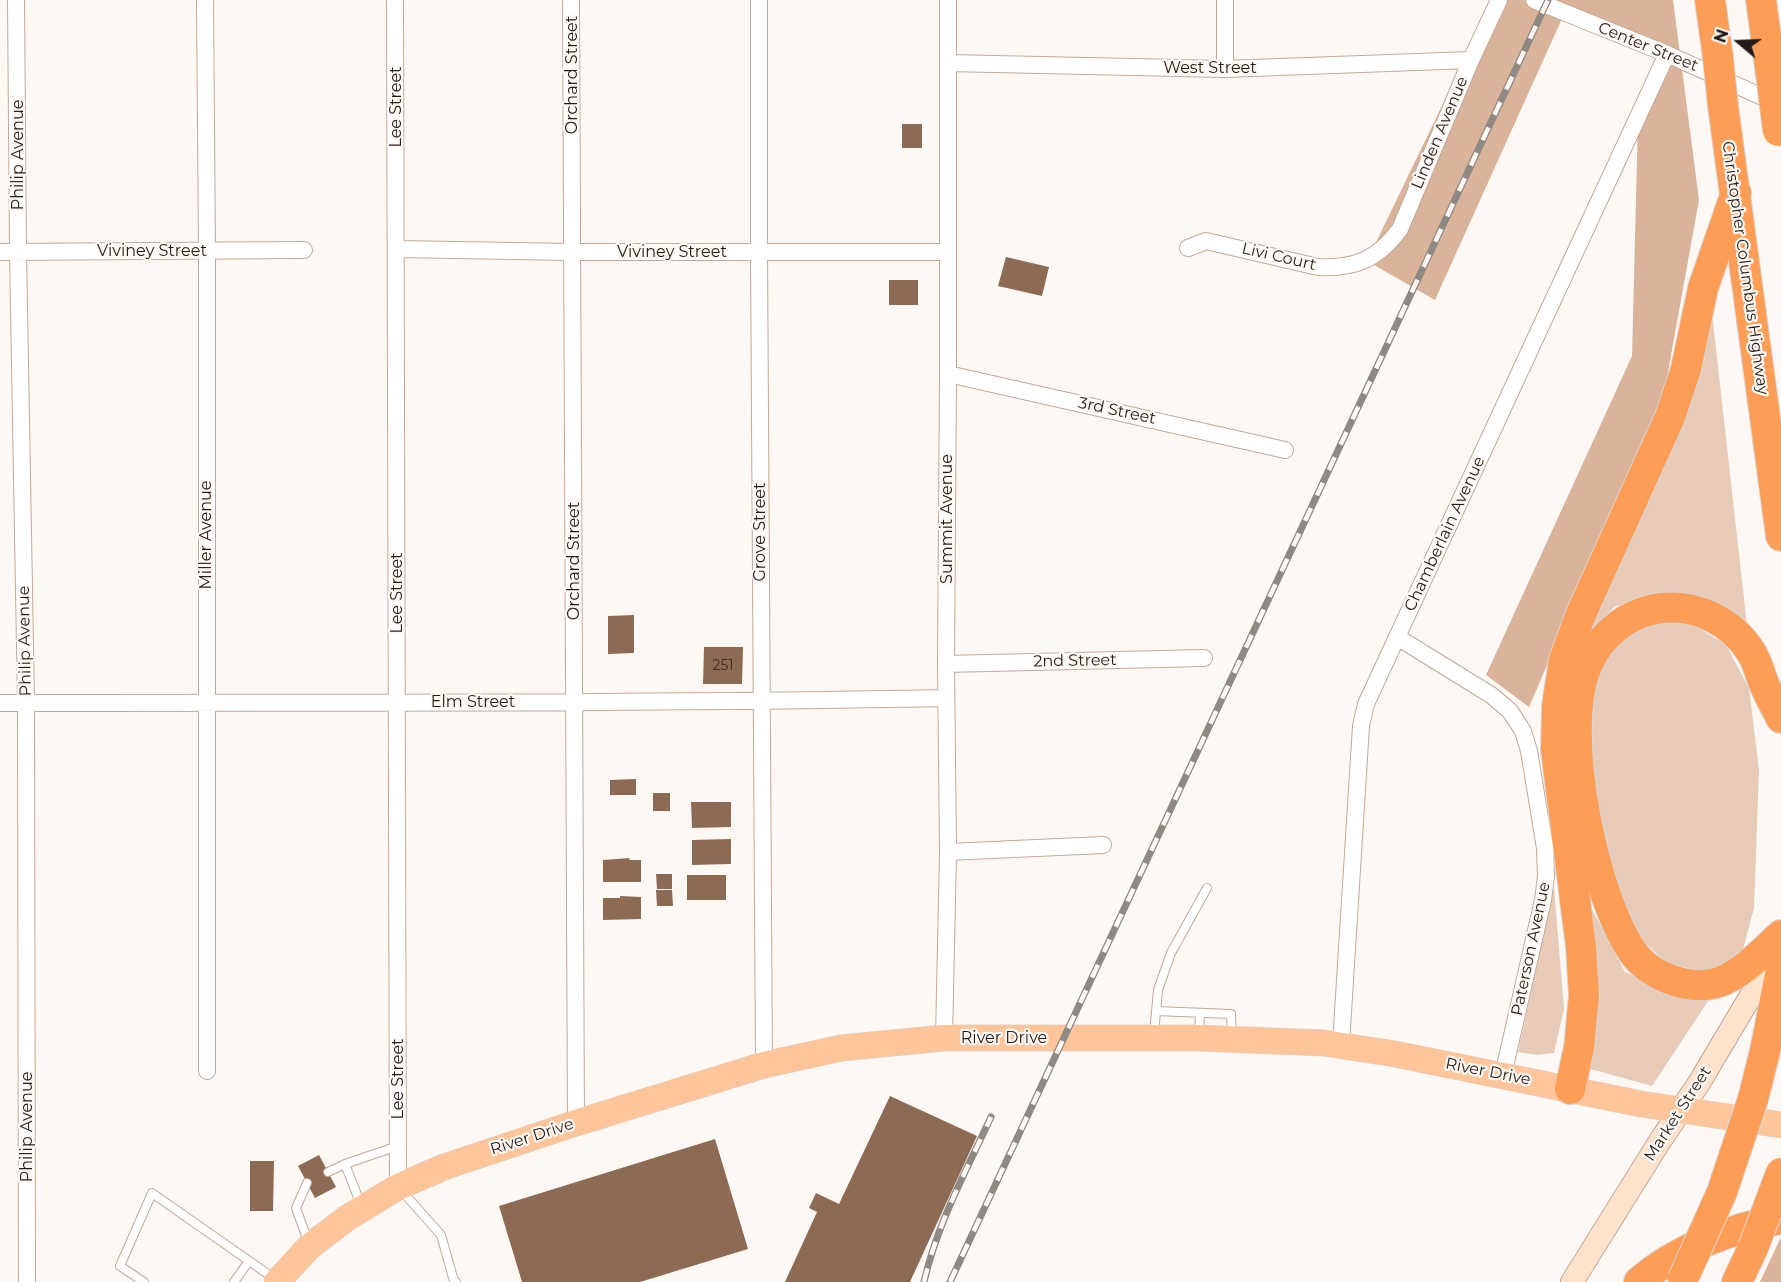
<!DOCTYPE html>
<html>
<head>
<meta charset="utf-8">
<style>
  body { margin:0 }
  #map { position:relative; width:1781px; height:1282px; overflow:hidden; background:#fef8f5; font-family:Montserrat,sans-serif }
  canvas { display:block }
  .north { position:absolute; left:1709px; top:12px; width:60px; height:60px; -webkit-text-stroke:4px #fef8f5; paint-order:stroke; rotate:289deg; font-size:16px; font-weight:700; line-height:24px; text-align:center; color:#241b15 }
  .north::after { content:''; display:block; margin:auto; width:21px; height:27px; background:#241b15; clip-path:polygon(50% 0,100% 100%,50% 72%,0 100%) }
</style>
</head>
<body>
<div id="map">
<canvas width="1781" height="1282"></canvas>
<div class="north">N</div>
</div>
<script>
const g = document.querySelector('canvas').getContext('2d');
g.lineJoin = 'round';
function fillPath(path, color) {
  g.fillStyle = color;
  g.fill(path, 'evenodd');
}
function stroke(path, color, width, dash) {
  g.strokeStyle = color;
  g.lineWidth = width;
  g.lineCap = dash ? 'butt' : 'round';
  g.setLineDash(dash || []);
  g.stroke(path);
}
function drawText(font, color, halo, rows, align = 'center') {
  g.font = font + ' Montserrat,sans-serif';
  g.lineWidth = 4.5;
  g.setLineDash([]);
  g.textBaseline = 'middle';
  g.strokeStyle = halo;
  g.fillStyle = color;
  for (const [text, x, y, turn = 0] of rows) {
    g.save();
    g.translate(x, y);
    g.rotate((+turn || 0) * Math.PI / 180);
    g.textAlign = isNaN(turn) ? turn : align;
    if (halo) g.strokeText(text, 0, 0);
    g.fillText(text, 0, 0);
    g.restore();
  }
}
fillPath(new Path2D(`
  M1712 313 1748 634 1683 597 1615 606 1574 651Z
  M1683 618 1726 645 1749 688 1759 770 1754 908 1741 957 1711 973 1671 967 1637 935 1603 856 1585 703 1600 653 1635 622Z
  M1554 887 1564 1009 1554 1053 1537 1055 1518 1052Z
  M1586 898 1625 972 1688 1000 1710 998 1652 1086 1587 1068Z`), '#e7cab7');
fillPath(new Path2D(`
  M1493 0H1673L1699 200 1664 394 1529 707 1486 675 1632 356 1638 120 1665 54 1565 12 1435 300 1367 261Z
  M1781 1238V1282H1760L1780 1239Z`), '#d9b39a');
fillPath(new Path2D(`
  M902 124H922V148H902Z
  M1006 257 1049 267 1042 296 998 286Z
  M889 280H918V305H889Z
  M634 615V653L608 654V616Z
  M704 647H743L742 684H703Z
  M636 779V795H610V780Z
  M653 793H670V811H653Z
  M691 802H731V827L692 828Z
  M731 839V864L692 865V840Z
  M630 858 629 860H641V882H603V860Z
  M656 874H672V889H657Z
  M687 875H726V900H687Z
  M656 890H672L673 906H657Z
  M620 896 641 897V919L603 920V898H620Z
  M890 1096 977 1136 910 1282H785L817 1212 809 1208 816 1193 839 1204Z
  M715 1139 748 1249 640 1282H522L499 1206Z
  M319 1155 336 1187 315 1198 298 1166Z
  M250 1161H274L273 1211H250Z`), '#8d6a53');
const service = new Path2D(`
  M1156 1011 1231 1014 1232 1037
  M1154 1034 1158 990 1171 953 1207 888
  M1199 1036 1200 1013
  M345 1164 361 1205
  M328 1172 345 1164 398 1146
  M307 1183 296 1208 309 1244
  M401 1190 441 1235 454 1281 456 1282
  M144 1282 120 1266 152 1193 275 1279
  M234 1282 249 1261`);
const minor = new Path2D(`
  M16 0 18 251 26 703 27 1282
  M205 0 207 251V1071
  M395 0 398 1187
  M571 0 576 1123
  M759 0V252L764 1065
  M1225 0V69
  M1534 0 1667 54 1778 104
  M948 63 1225 69 1471 60
  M1188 248 1206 241 1318 267C1355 269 1378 259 1400 229L1471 60 1499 0
  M397 249 573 252H948
  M0 252 304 250
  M948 374 1285 450
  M1397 637 1491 695 1510 711 1523 731 1529 751 1545 848 1546 876 1543 900 1503 1075
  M946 664 1204 658
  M0 703C315 702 631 704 946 698
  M948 852 1103 845
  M944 1038 948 852 946 664 948 374V0
  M1341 1044 1361 726 1366 704 1667 54`);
const secondary = new Path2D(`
  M1572 1282 1660 1141 1699 1083 1781 945`);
const primary = new Path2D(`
  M277 1282 309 1247 347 1218 398 1187 444 1167 576 1123 764 1065 841 1048 944 1038H1199L1324 1043 1395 1054 1641 1104 1781 1125`);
const motorway = new Path2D(`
  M1710 0 1718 58
  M1761 0 1772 82
  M1723 106 1781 536
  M1781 718C1775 706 1768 694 1763 681 1759 671 1757 661 1751 652 1732 622 1697 604 1662 608 1628 612 1600 635 1587 666 1559 730 1593 893 1632 951 1648 975 1687 991 1716 983 1739 977 1764 951 1781 935
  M1570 1089 1579 1048 1584 995 1581 947 1556 750 1557 706 1564 660 1581 614 1670 417 1686 369 1703 288 1736 193
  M1753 1099 1765 1051 1781 970
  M1639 1282C1676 1249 1733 1228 1781 1219
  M1737 1282 1753 1248`);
stroke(service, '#c1a998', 10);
stroke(minor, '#c1a998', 18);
stroke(secondary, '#c1a998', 24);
stroke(primary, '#d8d6d5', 27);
stroke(motorway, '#d8d6d5', 32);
stroke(service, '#fff', 8);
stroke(minor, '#fff', 16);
stroke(secondary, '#ffe2cc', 22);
stroke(primary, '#fec59a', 26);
stroke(motorway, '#fe9e56', 30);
const rail = new Path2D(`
  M924 1282C937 1224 966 1171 991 1117
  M950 1282 1548 0`);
stroke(rail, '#8f8883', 7);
stroke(rail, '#fef8f5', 4.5, [14]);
const motorwayBridge = new Path2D(`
  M1718 58 1723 106
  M1772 82 1778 131
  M1753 1248 1781 1173
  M1683 1279 1722 1192 1753 1099`);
stroke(motorwayBridge, '#d8d6d5', 32, []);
stroke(motorwayBridge, '#fe9e56', 30);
drawText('14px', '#3e2f24', null, [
  ["251",723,666]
]);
drawText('16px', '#241b15', '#fef8f5', [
  ["Center Street",1648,47,22],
  ["West Street",1210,68],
  ["Orchard Street",572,75,-90],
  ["Lee Street",396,107,-90],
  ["Linden Avenue",1440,133,-67],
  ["Philip Avenue",18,155,-90],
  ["Viviney Street",152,251],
  ["Viviney Street",672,252],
  ["Livi Court",1279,257,13],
  ["Christopher Columbus Highway",1745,268,82],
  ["3rd Street",1117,411,12],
  ["Summit Avenue",947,519,-90],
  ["Grove Street",760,532,-90],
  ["Chamberlain Avenue",1445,534,-65],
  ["Miller Avenue",206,535,-90],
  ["Orchard Street",574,561,-90],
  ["Lee Street",397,593,-90],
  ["Philip Avenue",25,641,-91],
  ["2nd Street",1075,661,-1],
  ["Elm Street",473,702],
  ["Paterson Avenue",1531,949,-78],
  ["River Drive",1004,1038],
  ["River Drive",1488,1072,11],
  ["Lee Street",398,1079,-90],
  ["Market Street",1678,1114,-57],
  ["Philip Avenue",27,1127,-90],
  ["River Drive",532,1137,-18]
]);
</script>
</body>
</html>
